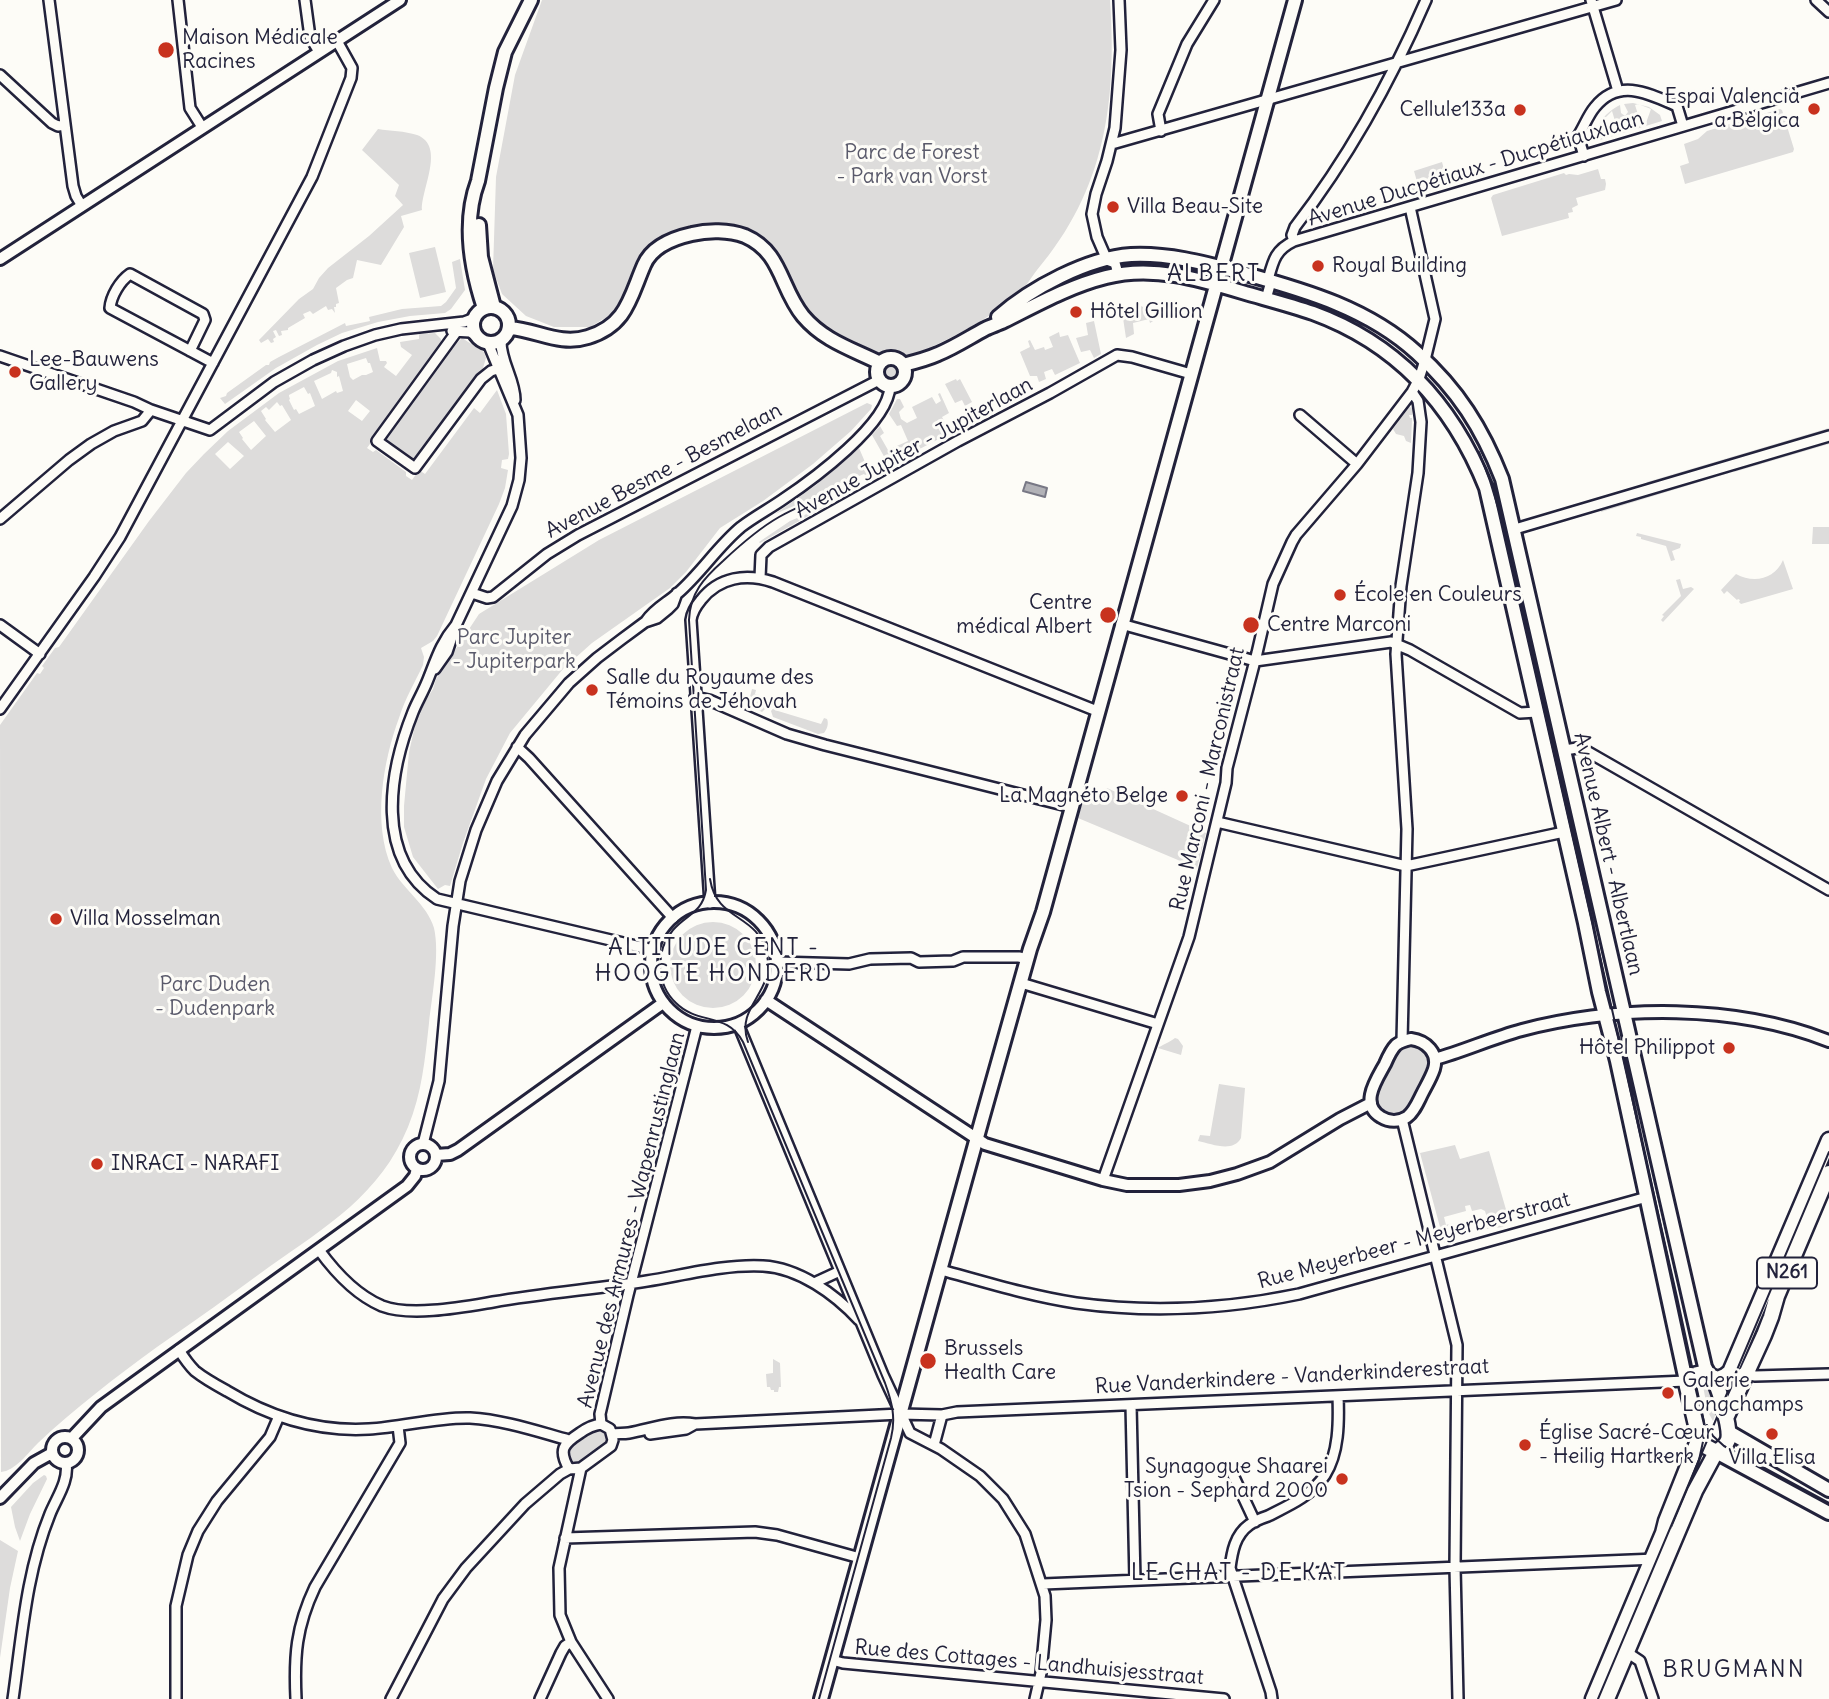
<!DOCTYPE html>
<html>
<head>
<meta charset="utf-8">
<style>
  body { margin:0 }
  canvas { display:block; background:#fdfcf7 }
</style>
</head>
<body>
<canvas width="1829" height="1699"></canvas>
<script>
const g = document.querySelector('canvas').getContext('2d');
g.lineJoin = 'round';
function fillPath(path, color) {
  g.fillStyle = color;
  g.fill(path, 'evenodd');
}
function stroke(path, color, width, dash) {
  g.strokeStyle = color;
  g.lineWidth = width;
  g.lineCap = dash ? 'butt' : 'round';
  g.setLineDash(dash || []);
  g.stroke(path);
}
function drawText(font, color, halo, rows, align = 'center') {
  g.font = font + ' Delius,sans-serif';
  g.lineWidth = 6;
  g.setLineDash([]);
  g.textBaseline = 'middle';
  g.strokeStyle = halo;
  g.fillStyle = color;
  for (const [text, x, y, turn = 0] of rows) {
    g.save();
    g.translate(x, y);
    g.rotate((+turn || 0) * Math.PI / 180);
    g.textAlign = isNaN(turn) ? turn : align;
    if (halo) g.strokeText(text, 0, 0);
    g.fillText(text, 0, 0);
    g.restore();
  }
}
fillPath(new Path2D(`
  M542 0H1110C1117 102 1105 190 1037 270 1031 278 1025 288 1017 295 993 316 960 334 931 347L929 350 908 356 892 353 878 354 847 342 834 335 813 320V316L797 295 784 266 776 255 738 229 717 224 680 229 660 239 642 256 628 289 612 314 590 327H554L526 316 502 294 493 270 496 177 515 75Z
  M1633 103 1649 107 1660 115 1662 121 1600 140 1597 139C1595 123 1607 112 1620 105L1621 113 1625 116 1628 112 1624 104ZM1638 104 1651 109 1646 123 1641 124 1635 105ZM1612 111 1618 131 1613 132 1600 123Z
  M1780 109 1782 110 1794 149 1793 152 1685 184 1680 166 1689 163 1684 144 1698 139 1707 131Z
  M378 129C390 131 405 131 417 135 446 146 421 189 422 210L401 216 404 227 381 265 357 260 353 278 347 280 336 288 339 303 336 304V307H334L335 313 332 309 328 310 326 306 313 314 310 311 303 314 305 318 288 328V330L281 331 282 335 279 336 276 330 273 331 276 337 273 339 274 342 271 343 268 339 261 343 259 340 299 299 313 289 319 278 328 268 369 236 403 205 395 196 399 185 362 150Z
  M1442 162 1446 177 1457 174 1459 180 1444 185 1442 179H1440L1442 186 1411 195 1409 188 1418 185 1414 171Z
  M1598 169 1601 179H1605L1606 184 1605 190 1576 198 1578 205 1572 208 1573 212 1568 213 1569 218 1502 236 1491 198 1493 195 1564 173 1566 175 1569 174 1578 175Z
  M435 247 446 292 420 298 409 253Z
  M460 259 465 290 451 309 445 313 410 316 378 322 342 333 317 345 276 368 225 404 220 398 226 396 227 393 266 365H269L270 362 279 357 345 323 346 326 370 321 369 317 402 309 441 306 446 302 456 288 452 262Z
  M1153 259 1202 267 1200 274 1161 268H1122L1119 264 1120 262Z
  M1139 305 1143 307 1146 306 1147 311V306L1162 307 1161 316 1150 323 1149 319 1133 323 1134 334 1126 338 1123 318 1132 316 1130 307Z
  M1094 321 1101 354 1094 358 1090 350 1081 352 1076 338 1088 335 1086 323Z
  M1059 332 1060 337 1068 335 1080 363 1055 375 1052 369 1044 372 1046 379 1039 382 1037 376H1030L1020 352 1030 347 1028 341 1030 340 1035 350 1044 347 1045 350 1053 347 1049 337Z
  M435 333 441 339V347L367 448 373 452 376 450 406 472V476L412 480 419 470 425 474 474 408 480 413 497 390 506 414 509 454 508 459 502 460 501 468 508 470 505 488 499 504 437 636 433 641 421 648 424 657 423 665C415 682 405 699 399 718 383 761 372 824 392 868 403 890 427 904 434 928 440 954 432 996 429 1023 425 1059 422 1093 408 1127 380 1195 327 1226 269 1267 232 1294 195 1321 157 1347 116 1377 75 1408 38 1443 28 1453 15 1471 1 1472L0 725 37 673 40 674 44 668 42 666 55 648 59 647 149 521 186 473 204 454 228 431 279 393 338 361 377 348 380 361H386L387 363 384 367 396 376 412 355 401 347 400 342 419 339V334ZM366 358 368 363H370L373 372 366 375H362L353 380 350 377 347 364ZM332 370 337 372V377L339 376 343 391 337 393 336 391 322 399 314 381 331 373ZM304 387 308 394 310 393 315 406 299 414 296 409 294 410 289 400 290 399 289 396V395ZM356 400 370 411 362 421 348 411ZM277 402 280 406 282 405 291 420 275 432 265 420 266 419 261 411 266 407 269 410ZM254 421 266 436 251 450 242 439 243 438 239 432ZM228 442 244 456 230 469 215 454Z
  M462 338 484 352 486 358 483 368 414 460 385 439 454 346Z
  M883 372a8 8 0 1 1 16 0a8 8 0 1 1-16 0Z
  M956 379 957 381 960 379 972 402 965 406 962 400 955 403 945 384Z
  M940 393 949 413 942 417 950 433 895 462 865 475 864 474 859 476 858 479 775 514 816 485 859 448 868 469 886 460 872 435 880 426 884 433 880 436 888 450 908 441 901 425 897 426 889 414 897 399H900L904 407 899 412 901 419 907 423 917 418 912 407 932 397 936 404 941 401 938 394Z
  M867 403 872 405 871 409 851 431 813 464 763 501 720 528 686 572 670 588 592 643 563 669 510 733 486 779 463 843 450 886 445 885 438 889 413 857 404 827V806L409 752 418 713 433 689 436 679 479 614 599 540Z
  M1409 407 1413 408 1412 415H1409L1410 418H1412L1411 443 1406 441 1404 436 1396 434 1393 429Z
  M1829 428V431L1644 487 1647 482Z
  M1829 441V444L1734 472 1736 469Z
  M1726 472 1729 473 1601 512 1600 509 1715 475 1716 477Z
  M826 506 760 543 759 542 790 521Z
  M1813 527H1829V544H1812Z
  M1637 533 1681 544 1680 548 1672 551 1675 560 1671 561 1666 546 1641 539V537L1636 536Z
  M1783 560 1793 589 1741 604 1739 602 1740 600 1738 599 1737 600 1727 591 1724 594 1721 590 1736 574C1754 584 1775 579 1783 560Z
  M1680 579 1683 589 1691 587 1694 589 1663 622 1661 620 1664 616 1662 615 1681 596 1676 580Z
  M752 689 756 690 755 694 760 695 768 706 762 712 735 699 737 694 750 697Z
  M776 705 779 706 778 711 821 724 824 718 827 719C829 724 827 729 824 733L818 734 773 717 771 711Z
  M1107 788 1206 833 1197 868 1078 818 1085 793 1103 798Z
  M670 965a43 43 0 1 1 86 0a43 43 0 1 1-86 0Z
  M1175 1038 1178 1039 1183 1046 1181 1055 1158 1048C1160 1046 1170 1042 1175 1038Z
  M1412 1045C1425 1047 1430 1055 1429 1068 1424 1079 1414 1104 1405 1111 1391 1122 1373 1109 1376 1093 1379 1080 1390 1066 1396 1054L1400 1049Z
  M1219 1084 1245 1088 1241 1138C1233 1153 1212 1144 1198 1141L1200 1135 1210 1136Z
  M1455 1145 1460 1159 1489 1151 1507 1213 1501 1215 1504 1225 1503 1227 1487 1229 1483 1219 1487 1218 1485 1211 1481 1209 1472 1211 1470 1205 1465 1206 1466 1211 1444 1217 1446 1225 1452 1223 1457 1240 1445 1243 1444 1242 1420 1153Z
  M773 1359 780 1363 781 1387H779L778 1392H774V1390H771L770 1387H767L766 1374 773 1373Z
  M1704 1380 1708 1382 1718 1408 1713 1421 1708 1412 1702 1381Z
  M598 1428 605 1432 608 1440 607 1444C596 1452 579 1472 568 1456L570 1446 594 1429Z
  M44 1475 46 1476 47 1479 30 1514 20 1541 15 1527 11 1507 33 1483Z
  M0 1540 18 1551 10 1588 0 1658Z`), '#dddcdb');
const water = new Path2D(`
  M1026 482 1047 488 1045 497 1023 491Z`);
fillPath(water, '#b2b2b7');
stroke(water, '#787885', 2);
const minor = new Path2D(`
  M49 0 73 186 76 196 82 206
  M178 0 190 108 202 127
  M305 0 310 37 319 52
  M1591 0 1618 91
  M1816 0 1829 12
  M0 75 52 123 58 126 65 125
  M1161 131 1158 114 1187 44 1214 0
  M1112 144 1616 0
  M1584 156 1578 136C1584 127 1588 115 1595 107 1619 77 1650 94 1677 106L1683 126
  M1294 241 1292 235 1295 227C1349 157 1391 81 1426 0
  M1114 275 1117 270 1115 263 1107 260 1097 237 1092 214 1096 194 1107 161 1115 128 1121 50 1119 0
  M1266 299 1270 285 1268 280C1273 261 1275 250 1294 241L1829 83
  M452 331 470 332 477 336
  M457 331 377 441 415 468 481 379 491 371 506 366
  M501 340C500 361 515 379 515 400
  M190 351 205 320 203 314 130 274C120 281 111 296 110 308L213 363
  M0 356 134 402 151 410 210 430 274 382 313 360 344 346 375 335 401 329 464 322 475 318
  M1300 415 1357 464
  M0 519 69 460 91 444 114 431 142 421 151 410
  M1515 529 1829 436
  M760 578 761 555 769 547 958 441 1050 393 1117 355 1132 357 1191 374
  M472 593 487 598 493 597 547 554 578 535 879 380
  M646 621C655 608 667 603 678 593 701 573 718 546 741 527 754 517 769 509 782 500 812 480 889 424 890 386
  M1121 624 1255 661 1391 642 1410 650 1520 713 1537 712
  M0 625 40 654
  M456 625C440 644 436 660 427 682 423 692 417 702 413 712 389 772 374 858 437 899L653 950
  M435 669 447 652 456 625 512 506 519 480 521 458 518 415 488 343
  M695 697 709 700 787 734 825 745 1071 807
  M0 709 94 577 120 537 312 177 351 78 352 68 337 41
  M517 747 529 758 673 918
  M1565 750 1577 748 1583 749 1829 890
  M1217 822 1406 866 1564 832
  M710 903 691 620C692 612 696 606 701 600 719 577 746 573 773 582L1097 711
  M777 962 849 964 870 959 911 958 919 962 953 961 963 957H1019L1028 959
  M1021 983 1158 1024
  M738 1024 883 1375 910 1433 941 1449 980 1476 1003 1499 1025 1534 1045 1596 1046 1620 1041 1673 1035 1699
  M1402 1041 1407 829 1396 654 1401 586 1418 473 1421 422 1418 401 1412 392
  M1402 1119 1457 1345 1455 1567 1458 1699
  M423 1144 439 1081 453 926 460 881 476 830 497 781 525 735 569 683 597 658 622 639 645 622 657 618 668 609 673 604 677 593
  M1103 1180 1189 937 1226 783 1227 768 1257 653 1273 584 1292 542 1296 535 1357 464 1412 392 1419 379 1425 360 1435 319 1410 207
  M319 1250C335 1272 356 1295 382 1306 411 1317 463 1307 493 1302 544 1293 596 1289 647 1281 684 1275 725 1264 763 1266 799 1268 835 1294 859 1320
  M941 1270C985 1282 1030 1296 1076 1303 1149 1313 1227 1309 1299 1294L1647 1197
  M814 1283 840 1271
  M179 1350C184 1358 189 1365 195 1371 205 1379 216 1385 227 1391 270 1417 319 1432 369 1429 403 1427 436 1417 470 1418 504 1420 536 1431 569 1440
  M1742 1373 1755 1376 1829 1374
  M1131 1405 1135 1580
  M601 1424 600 1414 628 1295 697 1026
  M612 1434C618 1433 623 1434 629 1433 651 1429 673 1420 695 1424L900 1414 942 1415 957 1412 1686 1381
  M650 1434 686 1429 695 1424
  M934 1445 942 1415
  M581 1468 559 1568 560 1615 571 1642 608 1699
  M1233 1475 1255 1522
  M565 1538 755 1532 777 1535 860 1558
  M1043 1584 1656 1559
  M1625 1651 1640 1661 1653 1699
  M832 1660 843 1663 1224 1699
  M13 1699C22 1636 26 1573 50 1514 57 1497 69 1481 66 1463
  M176 1699V1606L188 1555 198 1531 217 1501 270 1437 279 1416
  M296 1699C294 1656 296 1627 315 1587L400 1443 398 1426
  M391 1699 443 1599 466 1568 525 1504 560 1474 569 1469 581 1468 611 1446 613 1440 610 1429 601 1424C593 1425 587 1428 580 1433 563 1444 558 1450 569 1469
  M540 1699 561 1653 565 1646 571 1642
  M1272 1699 1271 1692 1230 1568C1232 1552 1235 1535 1249 1525 1254 1521 1262 1518 1268 1516 1290 1505 1311 1496 1325 1475 1339 1453 1339 1422 1338 1396`);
const tertiary = new Path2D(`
  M0 259 400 0
  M651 965a63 63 0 1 1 126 0a63 63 0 1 1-126 0Z
  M766 1000 985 1144 1103 1180 1127 1185H1179L1210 1181 1237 1174 1270 1162 1340 1119 1371 1103
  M1411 1039C1426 1041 1439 1053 1434 1069 1431 1078 1426 1086 1422 1094 1418 1102 1414 1112 1407 1117 1399 1122 1389 1122 1381 1117 1359 1104 1377 1079 1385 1064 1388 1057 1391 1050 1396 1045 1401 1041 1406 1040 1411 1039Z
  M1435 1059C1464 1051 1492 1038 1522 1030 1618 1005 1735 1004 1829 1041
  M410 1157a13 13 0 1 1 26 0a13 13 0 1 1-26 0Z
  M436 1155 450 1154 458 1150 663 1003
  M52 1450a13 13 0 1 1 26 0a13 13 0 1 1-26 0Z
  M72 1438 101 1407 134 1383 407 1186 415 1176 417 1169
  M0 1498 34 1463 52 1453`);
const secondary = new Path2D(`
  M479 225 481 257 494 307
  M473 325a18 18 0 1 1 36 0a18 18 0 1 1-36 0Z
  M484 308C471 269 463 221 478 181L496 88 505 52 531 0
  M998 317C1031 288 1087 258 1131 255 1170 253 1208 264 1246 274 1307 291 1369 309 1417 353 1458 390 1482 428 1502 479L1705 1367 1710 1376
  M510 328C537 330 560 346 588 337 627 325 630 297 644 265 652 246 674 238 692 234 708 230 729 230 745 236 782 252 780 288 803 316 824 341 852 349 880 363
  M877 372a14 14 0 1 1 28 0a14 14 0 1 1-28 0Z
  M903 365C915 362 927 359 938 354 955 347 970 337 985 329 991 326 998 324 1004 321 1038 304 1070 286 1106 277 1152 265 1199 279 1242 292 1266 299 1290 305 1313 313 1398 344 1453 405 1486 488L1585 923 1599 992 1617 1061 1686 1381
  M1729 1432 1829 1490
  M1716 1452 1829 1513
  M821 1699 981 1123 1030 949 1043 912 1295 0`);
const primary = new Path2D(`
  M1702 1373C1707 1374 1708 1374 1712 1378 1719 1385 1731 1430 1728 1440 1726 1446 1721 1449 1716 1452L1703 1445 1699 1438 1687 1387 1686 1381 1693 1375Z
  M1710 1376 1718 1379 1725 1376 1730 1372 1829 1140
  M1726 1418 1764 1335 1771 1317 1777 1296 1829 1173
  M1593 1699 1663 1533 1666 1521 1699 1438
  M1607 1699 1695 1491 1716 1452`);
stroke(minor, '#22223b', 14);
stroke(tertiary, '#22223b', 16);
stroke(secondary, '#22223b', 18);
stroke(primary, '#22223b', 19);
stroke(minor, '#fdfcf7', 9);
stroke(tertiary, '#fdfcf7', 10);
stroke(secondary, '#fdfcf7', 12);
stroke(primary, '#fdfcf7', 14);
stroke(new Path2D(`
  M1479 452 1490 481 1500 514 1677 1297 1704 1422V1437L1699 1460
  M710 879C717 923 758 912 767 955 775 993 735 1006 748 1042
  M1707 1425 1713 1436 1724 1446 1829 1503
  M819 1699 891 1438C896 1418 892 1402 885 1383L743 1042C727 1012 698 1025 676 1003 656 984 655 951 673 930 687 914 702 913 706 890L689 620C690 593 704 578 723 561 740 545 758 529 779 517 804 503 832 493 859 482
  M1598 1699 1829 1152`), '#22223b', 2);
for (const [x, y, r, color] of [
  [166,50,9,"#c8321e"],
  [1814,109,7,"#c8321e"],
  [1520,110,7,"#c8321e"],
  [1113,207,7,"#c8321e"],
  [1318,266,7,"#c8321e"],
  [1076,312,7,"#c8321e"],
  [15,372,7,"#c8321e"],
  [1340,595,7,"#c8321e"],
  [1108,615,9,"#c8321e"],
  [1251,625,9,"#c8321e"],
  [592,690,7,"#c8321e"],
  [1182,796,7,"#c8321e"],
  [56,919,7,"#c8321e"],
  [1729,1048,7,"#c8321e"],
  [97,1164,7,"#c8321e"],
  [928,1361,9,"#c8321e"],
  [1668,1393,7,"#c8321e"],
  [1772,1434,7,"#c8321e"],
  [1525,1445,7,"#c8321e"],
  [1342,1479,7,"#c8321e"]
]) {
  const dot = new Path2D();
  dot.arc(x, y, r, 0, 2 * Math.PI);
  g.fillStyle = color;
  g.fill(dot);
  stroke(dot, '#fdfcf7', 2.5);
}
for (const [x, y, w] of [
  [1787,1273,60]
]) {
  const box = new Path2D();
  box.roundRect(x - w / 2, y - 15.5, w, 31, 5);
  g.fillStyle = '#fdfcf7';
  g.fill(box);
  stroke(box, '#22223b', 2);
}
drawText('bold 19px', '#22223b', null, [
  ["N261",1787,1273]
]);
drawText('21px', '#22223b', '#fdfcf7', [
  ["Maison Médicale",182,38],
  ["Racines",182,62],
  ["Espai Valencià",1800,97,"right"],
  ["a Bèlgica",1800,121,"right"],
  ["Cellule133a",1506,110,"right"],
  ["Villa Beau-Site",1127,207],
  ["Royal Building",1332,266],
  ["Hôtel Gillion",1090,312],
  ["Lee-Bauwens",29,360],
  ["Gallery",29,384],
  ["École en Couleurs",1354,595],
  ["Centre",1092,603,"right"],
  ["médical Albert",1092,627,"right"],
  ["Centre Marconi",1267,625],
  ["Salle du Royaume des",606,678],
  ["Témoins de Jéhovah",606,702],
  ["La Magnéto Belge",1168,796,"right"],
  ["Villa Mosselman",70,919],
  ["Hôtel Philippot",1715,1048,"right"],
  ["INRACI - NARAFI",111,1164],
  ["Brussels",944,1349],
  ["Health Care",944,1373],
  ["Galerie",1682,1381],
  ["Longchamps",1682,1405],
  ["Église Sacré-Cœur",1539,1433],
  ["- Heilig Hartkerk",1539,1457],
  ["Villa Elisa",1772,1458,"center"],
  ["Synagogue Shaarei",1328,1467,"right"],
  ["Tsion - Sephard 2000",1328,1491,"right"]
], 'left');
drawText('21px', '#5a5a6b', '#fdfcf7', [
  ["Parc de Forest",912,153],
  ["- Park van Vorst",912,177],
  ["Parc Jupiter",514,638],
  ["- Jupiterpark",514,662],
  ["Parc Duden",215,985],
  ["- Dudenpark",215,1009]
]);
drawText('21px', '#22223b', '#fdfcf7', [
  ["Avenue Ducpétiaux - Ducpétiauxlaan",1476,169,-17],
  ["Avenue Jupiter - Jupiterlaan",914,448,-29],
  ["Avenue Besme - Besmelaan",664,471,-28],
  ["Rue Marconi - Marconistraat",1208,779,-77],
  ["Avenue Albert - Albertlaan",1608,854,77],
  ["Avenue des Armures - Wapenrustinglaan",632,1220,-76],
  ["Rue Meyerbeer - Meyerbeerstraat",1414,1241,-15],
  ["Rue Vanderkindere - Vanderkinderestraat",1292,1377,-3],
  ["Rue des Cottages - Landhuisjesstraat",1029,1663,5]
]);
g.letterSpacing = '2px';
drawText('23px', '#22223b', '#fdfcf7', [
  ["ALBERT",1214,274],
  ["ALTITUDE CENT -",714,948],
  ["HOOGTE HONDERD",714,974],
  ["LE CHAT - DE KAT",1239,1573],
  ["BRUGMANN",1734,1670]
]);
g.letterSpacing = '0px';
</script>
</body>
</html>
